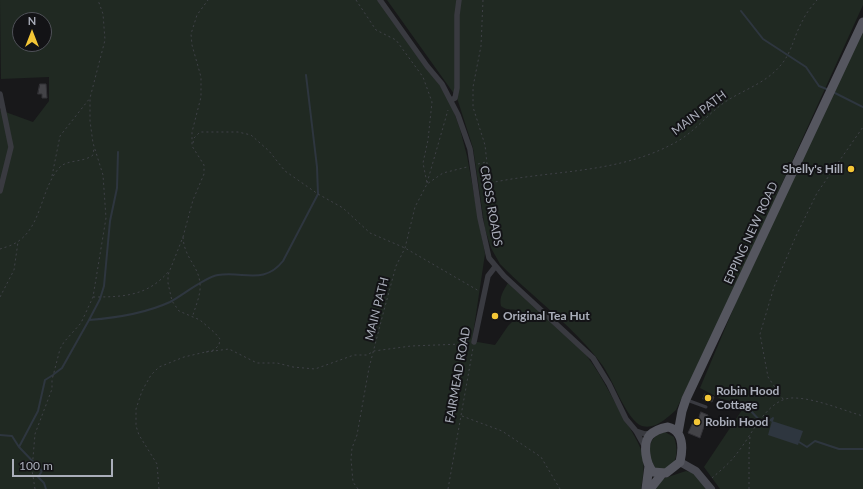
<!DOCTYPE html>
<html>
<head>
<meta charset="utf-8">
<style>
  body { margin:0 }
  #map { position:relative; width:863px; height:489px; overflow:hidden; background:#18181a; font-family:Lato,sans-serif }
  canvas { display:block }
  .north { position:absolute; left:12px; top:12px; width:40px; height:40px; box-sizing:border-box; background:#131316; border:1px solid #4f5158; border-radius:50%; rotate:0deg; font-size:11px; font-weight:700; line-height:16px; text-align:center; color:#aaaeba }
  .north::after { content:''; display:block; margin:auto; width:14px; height:18px; background:#f4c636; clip-path:polygon(50% 0,100% 100%,50% 72%,0 100%) }
  .scale { position:absolute; left:12px; top:459px; width:101px; height:18px; box-sizing:border-box; border:2px solid #aaaeba; border-top:0; padding-left:5px; font-size:12px; line-height:14px; white-space:nowrap; color:#aaaeba; -webkit-text-stroke:3px #131316; paint-order:stroke }
</style>
</head>
<body>
<div id="map">
<canvas width="863" height="489"></canvas>
<div class="north">N</div>
<div class="scale">100 m</div>
</div>
<script>
const g = document.querySelector('canvas').getContext('2d');
g.lineJoin = 'round';
function fillPath(path, color) {
  g.fillStyle = color;
  g.fill(path, 'evenodd');
}
function stroke(path, color, width, dash) {
  g.strokeStyle = color;
  g.lineWidth = width;
  g.lineCap = dash ? 'butt' : 'round';
  g.setLineDash(dash || []);
  g.stroke(path);
}
function drawText(font, color, halo, rows, align = 'center') {
  g.font = font + ' Lato,sans-serif';
  g.lineWidth = 4;
  g.setLineDash([]);
  g.textBaseline = 'middle';
  g.strokeStyle = halo;
  g.fillStyle = color;
  for (const [text, x, y, turn = 0] of rows) {
    g.save();
    g.translate(x, y);
    g.rotate((+turn || 0) * Math.PI / 180);
    g.textAlign = isNaN(turn) ? turn : align;
    if (halo) g.strokeText(text, 0, 0);
    g.fillText(text, 0, 0);
    g.restore();
  }
}
fillPath(new Path2D(`
  M0 0H379L442 88 452 107 460 129 467 156 485 254 472 341 495 345 508 326 512 322 524 319 525 315C516 306 510 313 501 306 499 297 503 291 508 283 532 305 559 325 581 349 599 369 610 395 624 418 641 448 648 453 641 489H0V110L33 122 49 101V77L1 79ZM20 20H44V44H20Z
  M387 0H863V5L740 276 676 410C667 418 655 430 642 426 627 421 613 380 603 366 575 327 533 298 500 264L491 248 485 229 473 148 457 98Z
  M863 28V489H720L704 467 746 404 721 399 700 388 737 300Z
  M665 432 674 437C678 449 678 460 669 469L657 470C651 463 646 446 654 438 656 435 662 433 665 432Z
  M686 471 695 473 712 489H653L662 479Z`), '#202922');
fillPath(new Path2D(`
  M772 421 803 431 798 445 768 435Z`), '#2e363f');
stroke(new Path2D(`
  M741 11 763 39 806 67 819 86 829 90
  M833 92 863 107
  M89 320 100 299 104 286 110 221 117 188 118 152
  M54 374 62 368 89 320C115 318 146 313 170 302 183 295 205 277 218 275 244 271 264 285 283 261L318 194 317 167 306 75
  M748 408 764 425 773 418 772 421
  M0 435 12 436 19 447
  M799 442 807 447 815 441 839 449H863
  M46 489 44 483 38 477 42 471 19 447 38 411 45 380 53 375`), '#2e363f', 2);
const building = new Path2D(`
  M40 84H46L47 98H42V94H38Z
  M705 394 714 397 712 402 703 399Z
  M701 412 708 415 700 438 688 433 695 418 698 419Z`);
fillPath(building, '#434347');
stroke(building, '#333237', 1);
stroke(new Path2D(`
  M356 0 376 30 396 40 423 77 432 102 428 140 423 163 427 183
  M483 0 481 46 473 87V107L485 145 489 182
  M193 143 194 138 200 132H238L251 135 269 151 285 171 318 194 343 208 370 233 405 248 479 291
  M478 164 486 162
  M52 176 60 136 90 98
  M427 183 448 110
  M481 185C547 169 617 176 678 141 695 131 708 114 725 102 743 90 766 83 780 66 792 53 794 35 803 20 806 13 812 6 817 0
  M183 237C184 258 199 266 200 284 201 294 196 305 193 315
  M0 249C6 247 14 245 20 240 42 223 41 189 59 168 67 159 83 163 93 155L94 148
  M0 297 14 270 18 242
  M93 297C124 297 148 296 169 271
  M206 352 229 349 257 363H277L293 367 315 369 354 355H367L374 351 411 346 462 344 468 340
  M783 399 768 377 760 334 774 287 796 236 817 193 863 127
  M462 416 502 431 541 457 560 489
  M712 478C721 470 731 462 738 452 752 435 768 396 795 398 818 399 842 410 863 416
  M35 489 32 470 35 434 52 389V380L60 349 64 342 81 323 93 297 106 218 103 175 93 143 90 121V98L105 40 103 14 98 0
  M159 489 157 464 139 435 136 426V409L142 391 151 375 159 367 184 357 214 350 219 345 220 339 215 333 200 320 179 311 172 301 168 283V275L183 237 193 200 204 174V165L192 146V132L201 97V77L192 45 191 34 197 15 208 0
  M358 489 353 482 351 459 352 448 357 435 369 368 383 314 396 266 405 248 415 207 427 184 443 173 467 167
  M448 489 473 348
  M749 489V453L750 436`), '#3f4147', 1, [2, 3]);
stroke(new Path2D(`
  M687 400 706 407`), '#393a40', 3);
stroke(new Path2D(`
  M380 0 427 66 442 84 458 115 470 149 480 218 489 258 504 276 593 358 609 384 626 419 636 431 646 449
  M0 94 11 147 0 191
  M451 100 455 98 457 88V15L459 0
  M474 342 488 276 495 267
  M636 431 645 434 653 433`), '#393a40', 5.5);
stroke(new Path2D(`
  M680 462 696 471 711 489`), '#474850', 8);
stroke(new Path2D(`
  M668 427C684 431 683 449 680 462L666 473 653 472C646 464 642 444 650 435 655 430 663 428 668 427Z
  M678 433 682 411 686 399 863 22
  M646 489 649 466
  M650 489 662 474`), '#55565f', 9);
for (const [x, y, r, color] of [
  [851,169,4,"#f4c636"],
  [495,316,4,"#f4c636"],
  [708,398,4,"#f4c636"],
  [697,422,4,"#f4c636"]
]) {
  const dot = new Path2D();
  dot.arc(x, y, r, 0, 2 * Math.PI);
  g.fillStyle = color;
  g.fill(dot);
  stroke(dot, '#131316', 1.5);
}
drawText('12px', '#aaaeba', '#131316', [
  ["MAIN PATH",699,113,-37],
  ["CROSS ROADS",491,206,80],
  ["EPPING NEW ROAD",751,233,-65],
  ["MAIN PATH",377,309,-76],
  ["FAIRMEAD ROAD",458,375,-80]
]);
drawText('bold 12px', '#aaaeba', '#131316', [
  ["Shelly's Hill",843,169,"right"],
  ["Original Tea Hut",503,316],
  ["Robin Hood",716,391],
  ["Cottage",716,405],
  ["Robin Hood",705,422]
], 'left');
</script>
</body>
</html>
